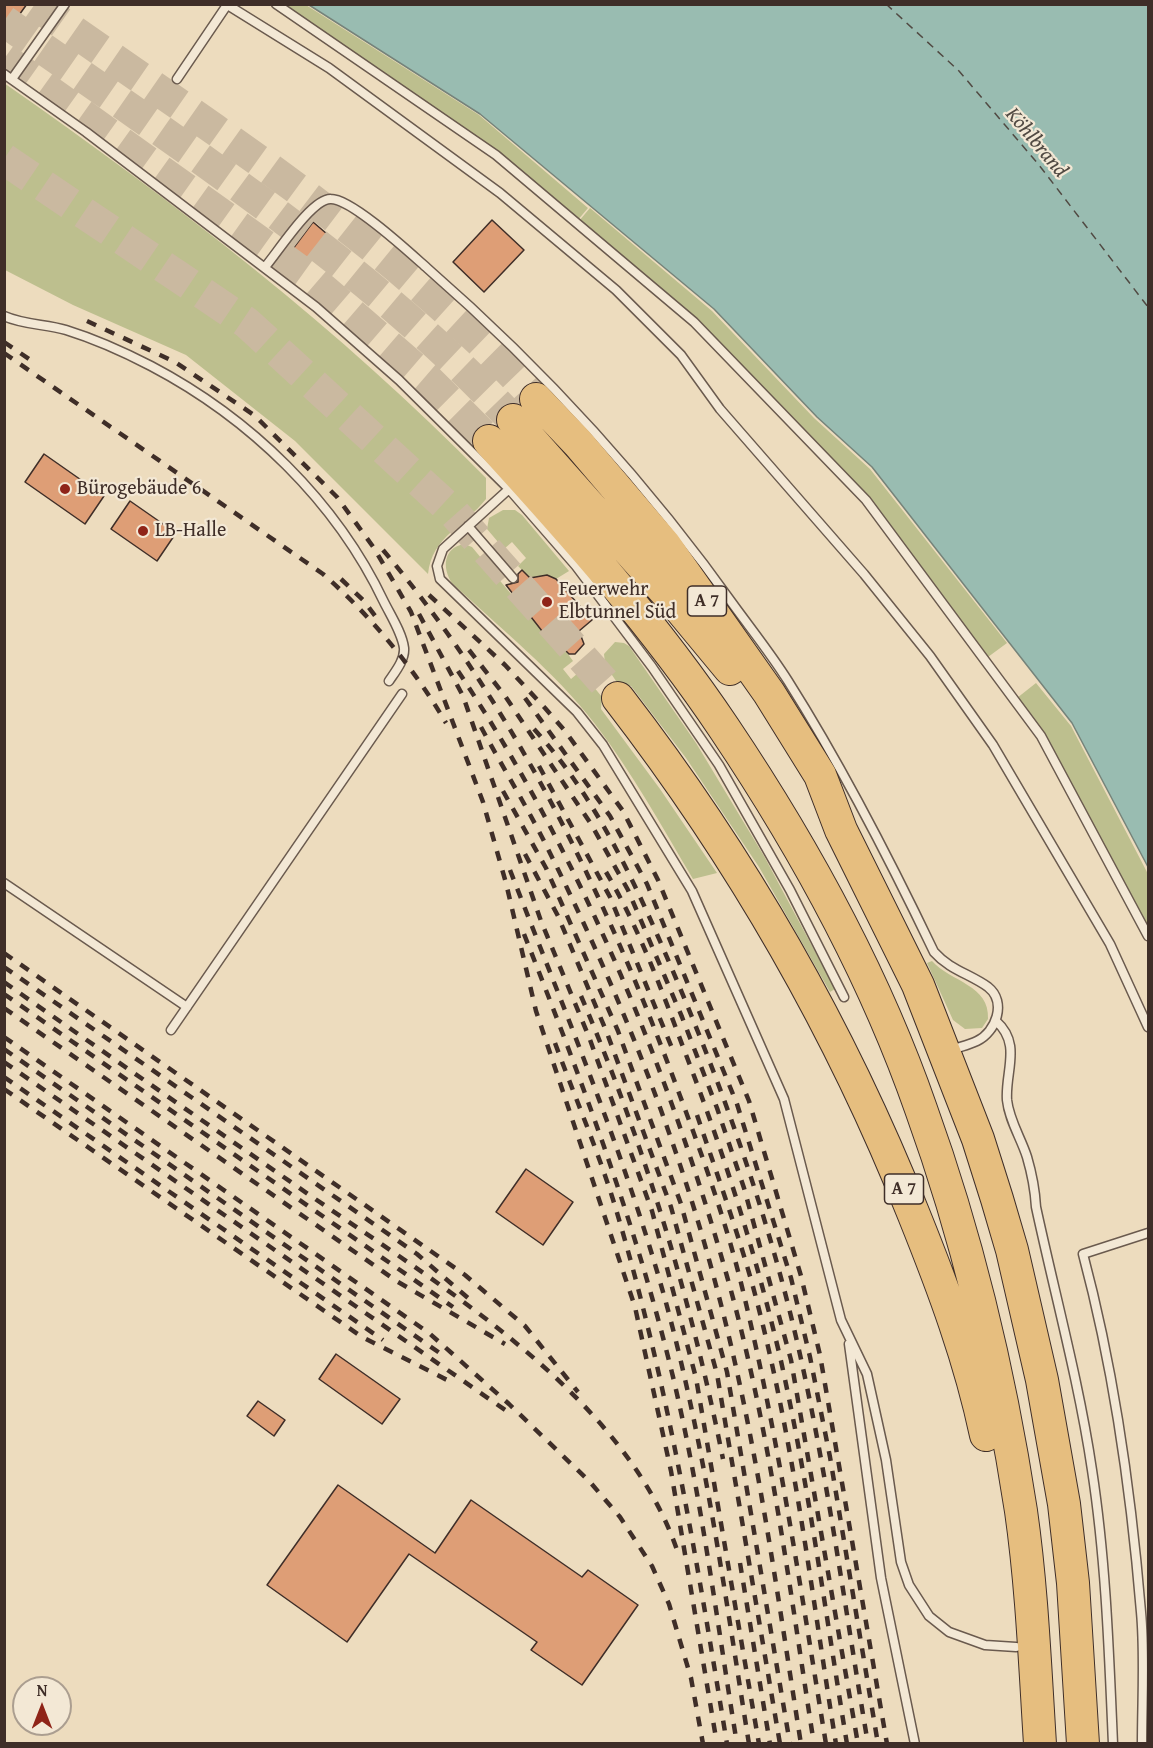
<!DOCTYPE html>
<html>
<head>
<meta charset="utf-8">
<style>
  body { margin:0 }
  #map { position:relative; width:1153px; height:1748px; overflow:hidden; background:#eddcbe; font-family:"Gentium Book Plus",serif }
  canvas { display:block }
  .frame { position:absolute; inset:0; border:6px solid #3f2e28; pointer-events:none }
  .north { position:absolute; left:12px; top:1676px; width:60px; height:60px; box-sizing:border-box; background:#f3e8d5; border:2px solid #ab9e90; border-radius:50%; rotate:0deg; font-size:16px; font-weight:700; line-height:24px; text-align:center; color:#3f2e28 }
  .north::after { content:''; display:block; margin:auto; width:21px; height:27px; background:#8f2418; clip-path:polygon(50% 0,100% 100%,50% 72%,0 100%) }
</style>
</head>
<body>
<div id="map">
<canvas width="1153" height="1748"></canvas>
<div class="frame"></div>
<div class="north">N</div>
</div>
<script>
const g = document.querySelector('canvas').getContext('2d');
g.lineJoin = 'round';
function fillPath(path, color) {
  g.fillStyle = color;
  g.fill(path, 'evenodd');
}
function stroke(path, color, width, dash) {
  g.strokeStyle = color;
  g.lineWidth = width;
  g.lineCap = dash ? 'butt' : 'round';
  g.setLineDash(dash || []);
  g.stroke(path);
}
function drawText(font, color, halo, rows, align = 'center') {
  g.font = font + ' "Gentium Book Plus",serif';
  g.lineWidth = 4.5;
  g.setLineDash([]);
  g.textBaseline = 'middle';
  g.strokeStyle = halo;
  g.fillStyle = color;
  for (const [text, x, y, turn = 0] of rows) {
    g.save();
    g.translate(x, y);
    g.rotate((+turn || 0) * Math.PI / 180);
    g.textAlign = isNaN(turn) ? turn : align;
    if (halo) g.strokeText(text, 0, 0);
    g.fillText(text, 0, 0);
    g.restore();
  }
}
fillPath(new Path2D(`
  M279 5H306L479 115 588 208 577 221 498 154Z
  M4 83C176 203 339 328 486 478V499C465 526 432 536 428 574L295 441 186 355 73 305 5 270Z
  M590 208 712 311 814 418 870 469 1007 643 988 657 903 546 749 374 579 221Z
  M503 510H515L522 515 569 571 556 579 547 575 533 581 518 566 526 558 512 542 504 549 487 529 489 518Z
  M464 544 472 547 560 653 565 650 573 661 563 669 571 679 578 673 590 688 593 686 602 697 601 709 660 789 717 873 693 879C662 827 632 772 595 724 555 672 500 628 452 583 442 568 443 548 464 544Z
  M615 642 624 643 629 646 696 743 764 856 835 989 830 992 759 867 686 758 631 686 618 684 610 672 612 671 605 663 604 654Z
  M1036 683 1071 726 1148 874V928L1058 759 1017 698Z
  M932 961C951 982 990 985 988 1019L982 1028 965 1029 953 1020 927 963Z`), '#bdbf8e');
const water = new Path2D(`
  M309 5H1148V867L1072 723 872 467 817 417 714 309 480 114Z`);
fillPath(water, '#99bcb1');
stroke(water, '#75837a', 1.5);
stroke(new Path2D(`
  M886 4 959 71 1039 165 1148 307`), '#514a43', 1.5, [8, 6]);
const building = new Path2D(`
  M4 4H27L4 36Z
  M492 220 524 250 484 292 453 262Z
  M313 222 327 234 300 268 286 258Z
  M44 454 104 496 85 524 25 482Z
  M130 501 176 533 157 561 111 529Z
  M522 570 530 578 547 575 556 579 592 620 579 631 584 644 575 654H569L565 650 560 654 506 585 518 582V574Z
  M526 1169 573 1202 543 1245 496 1212Z
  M336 1354 400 1399 382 1424 319 1379Z
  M258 1401 285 1420 274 1436 247 1416Z
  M338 1485 435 1553 471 1500 582 1577 588 1570 638 1605 582 1685 531 1650 537 1642 409 1554 347 1642 267 1585Z`);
fillPath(building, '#de9e76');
stroke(building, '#3f2e28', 1.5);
stroke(new Path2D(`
  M35 4C208 127 392 241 536 399
  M4 21C180 146 365 262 513 420
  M4 59 310 278 426 378 489 441
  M4 159 247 323 453 512 618 698`), '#cab9a0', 32, [32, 16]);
const service = new Path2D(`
  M226 4 329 68 500 193 616 290 681 355 720 409 864 574 930 656 993 745 1110 944 1148 1027
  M276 4 496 155 694 322 866 500 1041 736 1148 936
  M4 74 86 132 316 307 399 380 509 489 576 566 652 667 719 765 790 890 844 997
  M12 79 65 4
  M177 79 227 5
  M265 267C278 252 312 198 331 199 352 199 410 253 427 268 544 370 648 484 738 611 755 634 773 657 788 681 843 768 890 860 934 952 950 970 970 974 988 987 1007 1002 996 1032 977 1041 969 1045 959 1047 951 1050
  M4 316C24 325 46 324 66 330 95 339 124 352 151 366 250 418 336 501 384 602 391 616 402 633 404 648 405 660 395 672 389 681
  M509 489 443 549 437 566 440 579 577 712 603 745 692 891 784 1099 841 1320 867 1374 886 1460 901 1562 909 1585 929 1616 949 1632 985 1645 1016 1647
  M468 526 513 578
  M4 883 187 1007
  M996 1021C1022 1044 1005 1071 1007 1100 1009 1120 1021 1138 1027 1157 1032 1174 1035 1190 1036 1207 1055 1295 1079 1382 1092 1470 1106 1561 1109 1652 1113 1744
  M171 1030 402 694
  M849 1344 881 1578 915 1744
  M1142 1744C1142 1700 1145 1655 1141 1612 1131 1491 1114 1370 1083 1254L1148 1233`);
const motorway = new Path2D(`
  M536 399 578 443 664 544 769 693 820 775 841 830 918 985 978 1139 997 1199 1012 1250 1042 1380 1064 1504 1073 1583 1083 1744
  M513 420 672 599 730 669
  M489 441C572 532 655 625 724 728 802 844 875 977 921 1109 968 1239 1000 1374 1021 1511 1032 1588 1035 1666 1040 1744
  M618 698C740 856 840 1029 914 1215 943 1287 970 1359 986 1435`);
stroke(service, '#6a5a4e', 11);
stroke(motorway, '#3f2e28', 34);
stroke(service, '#f3e8d5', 8);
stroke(motorway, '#e6be7f', 32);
stroke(new Path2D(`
  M87 321 175 362 254 415 337 497 374 548 411 612 483 802 506 883 536 1011 635 1307 671 1471 717 1744
  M4 342 29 359
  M4 353 323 574C371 616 414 668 446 723
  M383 550C511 702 600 884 670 1069 697 1141 725 1216 743 1291 779 1440 801 1592 826 1744
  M341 579 364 601 379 621
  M429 595 505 665 545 708 565 731 623 811 658 880 749 1101 801 1276 820 1355 887 1744
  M419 614 463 696 541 921 589 1037 652 1211 696 1378 759 1744
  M469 650 505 696 591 824 628 890 682 1017 717 1108 744 1188 791 1360 858 1744
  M458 671C581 856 671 1074 730 1287 771 1436 790 1592 814 1744
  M525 698 610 816 647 884 737 1104 791 1278 810 1357 830 1457 878 1744
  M481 727C502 766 526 805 546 845 617 987 678 1138 718 1293 757 1441 777 1593 801 1744
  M534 729C595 796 634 880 669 962 724 1090 771 1223 801 1359 829 1486 846 1615 868 1744
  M539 766 610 897 674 1053
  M503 791 546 868 618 1031 681 1204 727 1372 790 1744
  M525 854 558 916 607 1033 671 1207 717 1374 780 1744
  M510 870C565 1012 624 1152 665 1299 705 1445 725 1595 749 1744
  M606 872C638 926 661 988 683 1047 723 1150 756 1254 781 1361 809 1487 826 1616 847 1744
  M524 934C582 1081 637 1227 674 1381 702 1500 717 1623 737 1744
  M4 953 465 1275 525 1326 578 1392
  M4 967 417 1254 475 1304
  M4 982C102 1051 200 1119 298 1187 432 1281 627 1393 679 1556
  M4 994 453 1307
  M581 996C645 1146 691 1299 723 1459
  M4 1008 398 1282 505 1344
  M4 1037 429 1333 509 1404 590 1482 620 1517 652 1566 669 1604 691 1678 703 1744
  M555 1043C577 1103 603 1162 620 1223 670 1394 698 1568 727 1744
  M4 1049 444 1356
  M4 1062 508 1412
  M4 1077 383 1340
  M4 1089 362 1337 455 1384
  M697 1115C716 1171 736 1227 752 1283 793 1433 811 1590 836 1744
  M740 1563 770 1744`), '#3f2e28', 4.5, [10, 10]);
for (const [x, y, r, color] of [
  [65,489,6,"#8f2418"],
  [143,531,6,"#8f2418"],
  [547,602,6,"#8f2418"]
]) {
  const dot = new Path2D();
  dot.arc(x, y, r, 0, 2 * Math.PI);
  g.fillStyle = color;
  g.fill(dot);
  stroke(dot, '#f3e8d5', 2);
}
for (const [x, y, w] of [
  [707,601,39],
  [904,1189,39]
]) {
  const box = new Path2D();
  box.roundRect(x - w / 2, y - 15, w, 30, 4.5);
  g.fillStyle = '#f3e8d5';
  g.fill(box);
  stroke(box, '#3f2e28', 1.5);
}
drawText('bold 18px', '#3f2e28', null, [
  ["A 7",707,601],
  ["A 7",904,1189]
]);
drawText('20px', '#3f2e28', '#f3e8d5', [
  ["Bürogebäude 6",77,489],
  ["LB-Halle",155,531],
  ["Feuerwehr",559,590],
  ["Elbtunnel Süd",559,613]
], 'left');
drawText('italic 21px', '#514a43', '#f3e8d5', [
  ["Köhlbrand",1036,143,50]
]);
</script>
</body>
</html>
